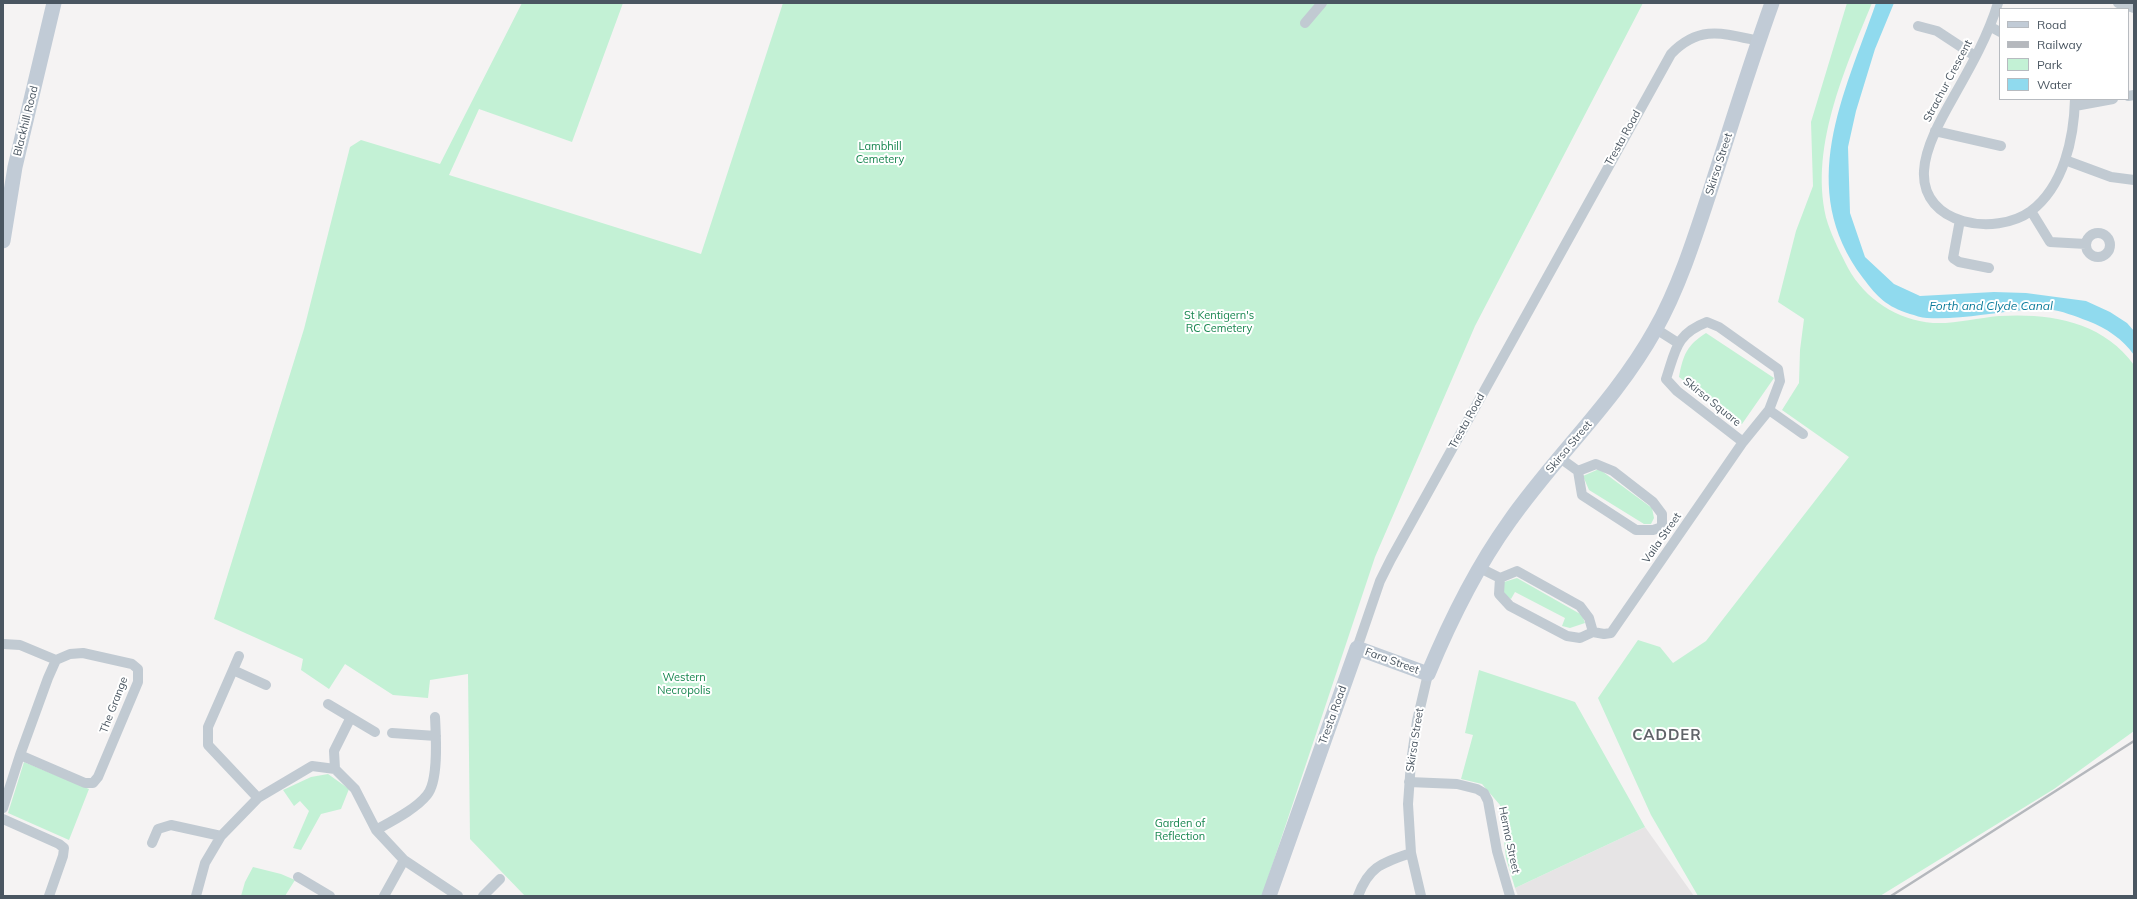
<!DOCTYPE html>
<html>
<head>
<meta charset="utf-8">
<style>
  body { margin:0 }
  #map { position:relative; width:2137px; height:899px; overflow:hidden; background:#f5f3f3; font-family:Mulish,sans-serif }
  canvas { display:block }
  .frame { position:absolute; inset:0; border:4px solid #4a5661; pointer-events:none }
  .legend { position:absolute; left:1999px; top:8px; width:130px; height:92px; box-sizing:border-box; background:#fff; border:1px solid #b7bbc0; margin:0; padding:5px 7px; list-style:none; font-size:12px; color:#4a5661 }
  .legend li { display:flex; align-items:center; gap:8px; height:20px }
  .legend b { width:20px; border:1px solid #b7bbc0 }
</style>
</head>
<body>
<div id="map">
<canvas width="2137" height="899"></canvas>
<div class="frame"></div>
<ul class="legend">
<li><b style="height:5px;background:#c1cbd6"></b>Road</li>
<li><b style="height:5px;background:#b5b8bd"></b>Railway</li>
<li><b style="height:11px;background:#c3f1d5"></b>Park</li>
<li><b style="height:11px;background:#90daee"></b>Water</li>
</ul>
</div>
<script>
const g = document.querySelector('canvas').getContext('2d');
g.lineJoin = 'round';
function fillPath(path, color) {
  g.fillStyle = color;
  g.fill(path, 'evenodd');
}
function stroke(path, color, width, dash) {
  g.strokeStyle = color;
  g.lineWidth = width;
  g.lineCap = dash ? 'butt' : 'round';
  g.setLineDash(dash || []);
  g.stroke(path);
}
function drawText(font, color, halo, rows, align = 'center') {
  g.font = font + ' Mulish,sans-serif';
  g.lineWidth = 4;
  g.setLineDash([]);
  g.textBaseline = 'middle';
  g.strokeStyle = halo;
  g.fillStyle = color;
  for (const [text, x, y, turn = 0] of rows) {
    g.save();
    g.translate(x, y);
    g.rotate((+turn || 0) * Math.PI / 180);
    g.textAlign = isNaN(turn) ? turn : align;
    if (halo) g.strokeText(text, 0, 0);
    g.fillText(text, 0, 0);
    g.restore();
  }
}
fillPath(new Path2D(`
  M1645 827 1694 896H1518L1515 888Z`), '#e6e4e5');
fillPath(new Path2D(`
  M522 3H623L572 142 479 109 449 175 701 254 783 3H1643L1475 326 1375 557 1262 896H525L470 839 468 674 430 680 428 698 393 695 345 664 329 689 301 670 303 659 214 619 304 329 350 147 361 140 440 164Z
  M1847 3H1872C1845 69 1807 152 1828 224 1833 239 1841 254 1848 268 1865 299 1897 320 1933 323 1955 324 1977 318 1999 316 2050 313 2102 321 2134 365V731L2054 789 1880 896H1698L1651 815 1598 698 1638 640 1660 647 1673 663 1706 641 1849 457 1782 410 1799 383 1800 350 1804 319 1778 302 1796 231 1813 186 1811 122Z
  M1706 333 1774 378 1742 424 1679 377C1683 355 1687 345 1706 333Z
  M1599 469 1652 508 1654 518 1651 524H1644L1589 490 1583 476Z
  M1517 578 1582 615 1585 623 1570 628 1562 626 1565 618 1515 592 1511 599 1503 595 1504 582Z
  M1479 670 1575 702 1645 827 1515 888 1506 858 1500 805 1482 784 1461 779 1473 735 1465 733Z
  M24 762 89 789 69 840 8 813Z
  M328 774 349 789 341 809 321 814 301 850 293 848 309 811 300 801 294 806 283 790 311 777Z
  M253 867 281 874 295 880 285 896H241L245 882Z`), '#c3f1d5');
fillPath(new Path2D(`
  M1876 3H1894L1875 49 1856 111 1848 147 1850 213 1865 257 1894 284 1920 296 1994 292 2026 293 2086 301 2110 312 2127 323 2134 331V355C2123 339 2106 328 2088 321 2075 316 2062 311 2048 309 2041 309 2034 310 2027 310 1994 312 1960 320 1927 318 1921 318 1915 315 1910 314 1886 306 1878 298 1863 278 1795 188 1844 95 1876 3Z`), '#90daee');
stroke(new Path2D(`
  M1998 3C1988 36 1971 66 1954 96 1942 117 1925 147 1924 171 1921 225 1995 237 2031 211 2064 186 2074 138 2075 99
  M2118 3 2134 8
  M1305 23 1322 3
  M1918 26 1937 31 1975 56
  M1991 27 2000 32
  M2128 96 2134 95
  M2075 106 2113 99
  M1935 131 2001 146
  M2065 160 2111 177 2134 180
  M2031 211 2050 242 2086 244
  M1960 220 1953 258 1959 262 1989 268
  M2086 245a12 12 0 1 1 24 0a12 12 0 1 1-24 0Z
  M1656 329 1678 343
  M1769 410 1803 434
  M1560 458 1578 471
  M1578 471 1596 464 1613 471 1653 502 1662 514V527
  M1578 471 1582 495 1636 530H1653L1662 527
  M1480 568 1500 578
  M1500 578 1499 594 1510 606 1567 636 1580 638 1593 632 1604 634 1611 633 1743 442 1769 410 1780 381 1778 369 1719 327 1707 322C1676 334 1676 349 1666 379L1677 391 1743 442
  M1500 578 1517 571 1580 606 1589 618 1593 632
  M3 644 20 645 56 660
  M1357 648 1380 581 1391 559 1671 54C1699 25 1722 33 1759 41
  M233 670 239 656
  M328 704 375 732
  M392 733 436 736
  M335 769 334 751 350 719
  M1409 782 1457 784 1477 789 1484 793 1488 801 1497 851 1510 896
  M258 798 208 745V727L233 670 266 685
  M3 808 20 755 48 678 56 660 70 654 83 653 132 664 138 669V682L98 777 93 783H85L20 755
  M3 819 59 844 64 848 63 856 49 896
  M376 830C392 821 416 809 427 795 439 781 436 736 435 717
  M152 843 158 829 171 825 221 836
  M298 877 330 896
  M196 896 205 863 221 836 258 798 312 766 335 769 355 789 376 830 404 860 458 896
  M384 896 404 860
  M483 896 500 879
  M1358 896C1369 866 1382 863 1411 853
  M1421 896 1411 853 1408 804 1411 762 1417 721 1428 674`), '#c1cad2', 10);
stroke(new Path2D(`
  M3 241 15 167 54 3
  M1269 896 1357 648 1428 674C1450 621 1476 568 1509 522 1555 456 1615 402 1655 330 1679 288 1696 234 1711 188 1731 126 1750 64 1772 3`), '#c1cbd6', 15);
stroke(new Path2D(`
  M1891 896 2134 741`), '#b5b8bd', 2.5);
drawText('11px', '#4a5661', '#fff', [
  ["Strachur Crescent",1948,81,-62],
  ["Blackhill Road",26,121,-76],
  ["Tresta Road",1623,138,-61],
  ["Skirsa Street",1719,164,-72],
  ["Skirsa Square",1712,402,39],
  ["Tresta Road",1467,421,-61],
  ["Skirsa Street",1569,447,-50],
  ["Vaila Street",1662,538,-55],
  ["Fara Street",1392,661,20],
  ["The Grange",114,705,-69],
  ["Tresta Road",1333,715,-70],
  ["Skirsa Street",1415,740,-81],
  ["Herma Street",1509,840,78]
]);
drawText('11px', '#17864f', '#fff', [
  ["Lambhill",880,147],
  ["Cemetery",880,160],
  ["St Kentigern's",1219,316],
  ["RC Cemetery",1219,329],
  ["Western",684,678],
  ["Necropolis",684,691],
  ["Garden of",1180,824],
  ["Reflection",1180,837]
]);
drawText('italic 12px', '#0c7c9b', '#fff', [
  ["Forth and Clyde Canal",1991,306]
]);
g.letterSpacing = '1px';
drawText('bold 15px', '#5f6368', '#fff', [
  ["CADDER",1667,735]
]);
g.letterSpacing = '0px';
</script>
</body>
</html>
